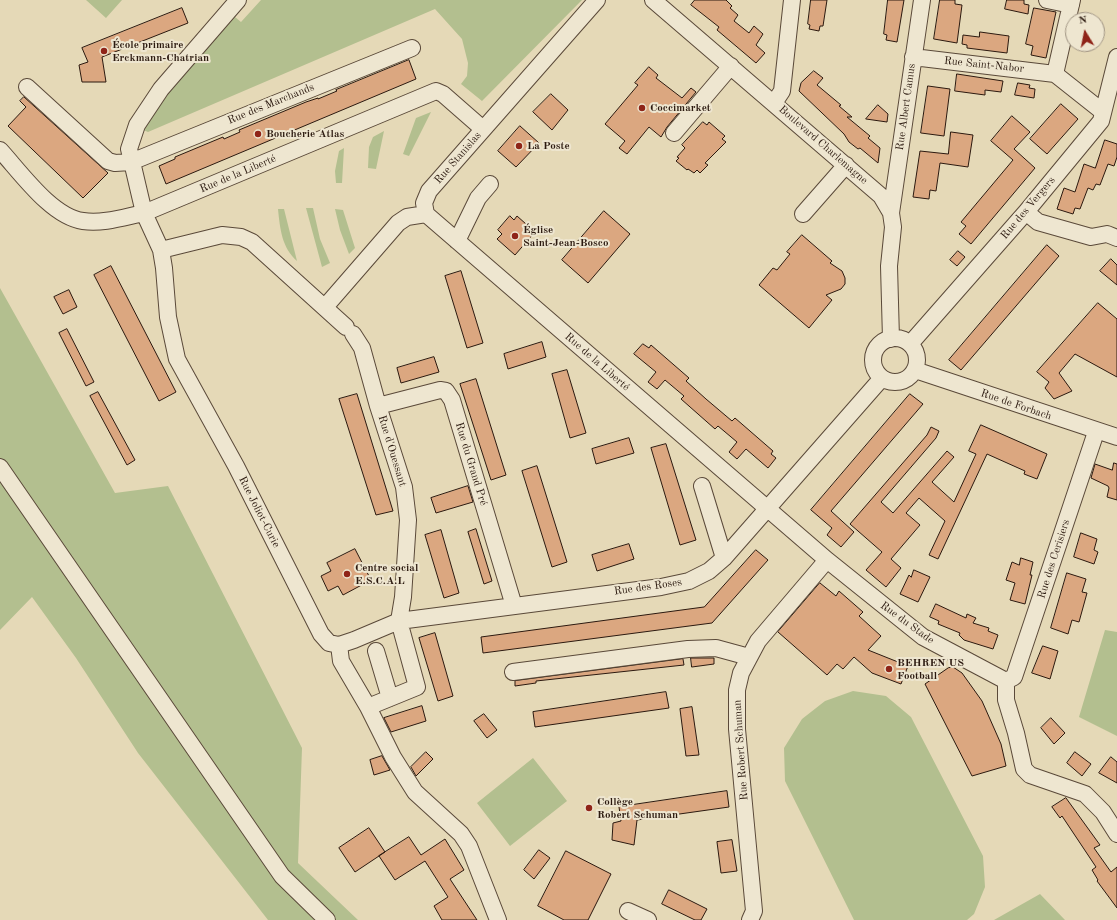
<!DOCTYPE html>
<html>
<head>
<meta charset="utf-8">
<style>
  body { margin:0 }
  #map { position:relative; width:1117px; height:920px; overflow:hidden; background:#e5d9b7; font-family:"Old Standard TT",serif }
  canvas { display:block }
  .north { position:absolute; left:1065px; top:12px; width:40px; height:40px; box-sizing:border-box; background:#eee6d0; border:1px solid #a09483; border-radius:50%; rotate:350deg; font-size:11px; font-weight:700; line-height:16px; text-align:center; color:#2b190f }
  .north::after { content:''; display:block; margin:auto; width:14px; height:18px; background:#8f2418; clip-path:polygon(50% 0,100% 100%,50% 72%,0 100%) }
</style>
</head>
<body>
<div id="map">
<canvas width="1117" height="920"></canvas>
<div class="north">N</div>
</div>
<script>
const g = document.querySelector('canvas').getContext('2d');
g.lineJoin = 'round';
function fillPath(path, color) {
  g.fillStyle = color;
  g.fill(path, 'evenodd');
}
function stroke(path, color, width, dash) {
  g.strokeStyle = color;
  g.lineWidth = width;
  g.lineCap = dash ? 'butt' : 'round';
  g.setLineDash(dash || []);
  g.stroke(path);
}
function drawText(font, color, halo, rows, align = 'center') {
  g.font = font + ' "Old Standard TT",serif';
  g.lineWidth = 4;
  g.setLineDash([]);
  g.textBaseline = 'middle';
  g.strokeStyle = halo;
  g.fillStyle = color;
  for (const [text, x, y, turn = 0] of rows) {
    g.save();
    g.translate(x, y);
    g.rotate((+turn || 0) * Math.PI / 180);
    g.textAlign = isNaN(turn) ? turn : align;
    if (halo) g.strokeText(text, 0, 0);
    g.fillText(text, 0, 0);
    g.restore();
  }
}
fillPath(new Path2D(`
  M86 0H122L106 18Z
  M261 0H582L482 101 461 84 467 76 468 63 462 39 435 9 148 132 141 129 155 103 235 17 241 22Z
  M431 112 409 156 403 154 416 118Z
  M384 131 376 169 368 168 369 147 373 137Z
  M344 148 342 183H336L335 171 339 151Z
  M306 208H313L320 239 330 263 322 267Z
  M284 209 297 261C282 248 280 229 278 209Z
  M335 209 343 210 355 248 349 254 340 230Z
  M0 288 115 493 168 486 302 748 298 863 358 920H268L138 753 76 658 32 597 0 630Z
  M1105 630 1117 632V736L1079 717Z
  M853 691 886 696 911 717 983 856 985 887 974 914 967 920H854L785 781 784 748 802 719 825 701Z
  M533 758 567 801 510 846 477 803Z
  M1040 894 1065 920H994Z`), '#b3bf8f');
const building = new Path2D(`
  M695 0H726L732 6 730 8 738 15 734 21 749 33 754 26 763 34 756 45 765 53 756 63 717 30 719 27 691 5Z
  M811 0H827L823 26H820L819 31 809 29 810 25 808 24Z
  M888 0H904L897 42 886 40 887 35 884 34Z
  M940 0H955V4L962 5 957 43 934 39Z
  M1007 0H1024V4L1029 5 1028 14 1005 9Z
  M182 8 188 23 102 57 106 82H82L79 65 88 62 82 48Z
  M1034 8 1056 12 1046 58 1031 55 1033 46 1026 44Z
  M980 32 1009 36 1007 53 967 48V45L962 44 963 35 979 37Z
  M409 60 416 79 166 184 159 166 175 159V157L223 137 224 139 240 132 239 130 306 102 318 98V99L337 91 336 90Z
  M649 67 658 75 656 78 682 98 691 88 696 92 667 127 661 137 649 127 627 154 619 148 625 141 605 124 638 85 635 83Z
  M814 71 823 78 817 85 841 105 839 106 852 117H847L870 136 868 138 880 148 878 163 860 148 858 149 849 142 844 134 799 91 801 83Z
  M957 74 1003 81 1001 92 985 90V95L955 91Z
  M1018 83 1030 85 1029 88 1035 89 1034 98 1015 95Z
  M928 86 950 89 944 136 921 133Z
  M551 94 568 110 552 130 533 112Z
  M24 97 108 173 83 198 8 126 26 107 20 101Z
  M1061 104 1078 119 1047 154 1030 139Z
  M878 105 888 114 887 122 866 119Z
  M1012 116 1030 132 1014 149 1035 168 971 244 959 234 966 226 961 222 1013 160 991 141Z
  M703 122 707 125 709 122 725 136 722 139 726 142 705 163 708 165 700 173 697 170 694 173 688 169 687 170 676 161 679 158 677 157 685 148 682 145Z
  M520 126 539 143 516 167 498 151Z
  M951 132 973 135 968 167 940 163 936 191 930 190 929 199 913 197 920 151 948 154Z
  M1105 140 1117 144V157L1114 166 1108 164 1100 185 1096 184 1093 190 1088 188 1080 209 1075 208 1073 214 1057 209 1064 188 1075 192 1084 164 1095 168Z
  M604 211 630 234 588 283 562 260Z
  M510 216 514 220 517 216 535 232 515 255 497 239 502 234 498 230Z
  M802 235 832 261 830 263 842 271 845 278V284L841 289 826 295 832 300 809 328 759 285 773 268 777 270 790 254 787 252Z
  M1047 245 1059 256 961 370 949 360Z
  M958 251 965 257 957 266 950 260Z
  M1111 259 1117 265V285L1100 271Z
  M111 266 176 392 159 401 94 275Z
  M461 271 483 343 467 348 445 276Z
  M69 290 77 307 63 314 54 297Z
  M1098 303 1117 319V377L1075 354 1059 373 1072 391 1054 399 1045 388 1049 382 1037 372Z
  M67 329 94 382 86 386 59 333Z
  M542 342 546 357 508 369 504 354Z
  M643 344 649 348 651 345 689 378 686 381 706 399 732 421 735 418 773 451 771 454 776 458 768 468 746 449 737 459 729 452 737 442 718 426 715 429 681 399 684 396 665 380 657 389 648 382 656 372 634 354Z
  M434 357 439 372 401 383 397 368Z
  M567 370 586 433 570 438 552 374Z
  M476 379 506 475 491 480 460 384Z
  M98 392 135 460 127 465 90 396Z
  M357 394 393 511 376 515 339 399Z
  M910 394 923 404 831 511 854 532 841 547 827 535 832 528 811 510Z
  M981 425 1047 454 1037 479 1024 474 1025 471 987 454 938 559 929 555 945 521 919 498 906 513 920 525 891 559 901 568 886 587 866 570 882 552 850 524 927 435 931 427 939 431 936 438 881 502 893 513 947 451 954 457 932 482 954 502 976 454 969 451Z
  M629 438 634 453 596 464 592 449Z
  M666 444 696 540 680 545 651 448Z
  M1114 463 1117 464V500L1107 497 1109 488 1108 486 1091 478 1095 464 1112 470Z
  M537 466 567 562 552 567 522 471Z
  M468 486 473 502 436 513 431 498Z
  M476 529 492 581 484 584 468 532Z
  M441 530 459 593 444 598 425 535Z
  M1081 533 1097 539 1094 550 1098 552 1094 564 1074 557Z
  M629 544 634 559 597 571 592 555Z
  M355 549 371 580 343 595 338 586 328 591 321 576 331 571 327 563Z
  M756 550 768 560 712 623 483 653 481 637 704 607Z
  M1021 558 1033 562 1030 575H1032L1025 604 1010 600 1015 583 1006 580 1012 562 1019 565Z
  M914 570 930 577 918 602 900 594 909 575 911 577Z
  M1067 573 1086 579 1082 592 1087 593 1079 622 1072 620 1068 634 1051 628Z
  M820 583 836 596 839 591 863 612 859 616 881 636 868 650 908 666 901 684 872 673 854 657 843 669 837 664 827 675 778 632Z
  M936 604 966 618 967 614 976 618 973 623 989 628 988 631 998 635 993 649 964 640 959 635 960 633 938 624 939 621 930 617Z
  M435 633 453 696 438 701 419 638Z
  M1043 646 1058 651 1050 679 1032 673Z
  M691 658H714V664L692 667Z
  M683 659 684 665 536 681V683L515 686V681Z
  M953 667 962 673 982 701 1001 744 1006 766 972 776 925 684 948 668Z
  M666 692 669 708 535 727 533 712Z
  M422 706 426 721 391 732 384 718Z
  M692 707 699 755 686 756 680 709Z
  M484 714 497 730 487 738 474 721Z
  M1051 718 1065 733 1054 744 1041 728Z
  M426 752 433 759 416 776 411 767Z
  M1075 752 1091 764 1082 776 1067 763Z
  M382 756 390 770 374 775 370 760Z
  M1111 757 1117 762V783L1099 773Z
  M727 791 729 807 637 820 634 845 612 840 613 823 621 821 619 807Z
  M1066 798 1100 845 1094 848 1111 872 1117 867V908L1097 881 1098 880 1092 870 1096 867 1062 816 1060 818 1052 807Z
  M369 828 385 852 355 872 339 848Z
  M409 837 421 855 445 839 464 870 450 879 477 920H442L434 906 448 897 425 861 395 880 379 856Z
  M732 840 737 871 721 873 717 842Z
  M539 850 550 858 534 879 524 870Z
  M566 851 611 874 588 920H564L538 906Z
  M669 890 707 909 701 920H695L662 904Z`);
fillPath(building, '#dba780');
stroke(building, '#2b190f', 1);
const minor = new Path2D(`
  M238 0 161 89 137 125 129 149 144 213 161 250 164 268 168 317 177 359 236 466 321 634 329 643 339 645 341 661 368 707 393 757 415 792 461 834 469 846 498 920
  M597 0 429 191 424 203 426 214 827 560 923 637 1006 681V700L1016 733 1024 769 1030 775 1085 794 1103 812 1117 834
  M653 0 881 196 891 213 893 227 889 266 891 339
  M1047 0 1071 5
  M913 57 1055 74 1103 112
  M1055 74 1072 0
  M27 87 108 161 115 163 131 162 412 48
  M774 103 782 91 792 0
  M674 133 731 66
  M0 150C21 173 52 217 83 221 103 224 124 217 144 213L436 91 443 94 483 129
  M1026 212 1038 222 1091 237 1107 234 1117 238
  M891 213 922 0
  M803 214 846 165
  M457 241 478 198 490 184
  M161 250 222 235 241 237 252 242 346 327
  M325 307 398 223 407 217 426 214
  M353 334 362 348 378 406 404 487 408 520 403 597 399 621 417 687 368 707
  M873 360a22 22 0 1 1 44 0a22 22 0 1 1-44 0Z
  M910 344 1026 212 1101 121 1117 57
  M915 370 1117 437
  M378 406 440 390 446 391 452 400 514 606
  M0 467 282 876 327 920
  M702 486 724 558
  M339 645 354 640 399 621 661 587 689 581 709 571 724 558 882 378
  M376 651 390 698
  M513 672 688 649 716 648 749 657
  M1006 681 1014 677 1096 432
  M628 911 648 920
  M750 920 754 911 737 729V690L741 673 758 641 827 560`);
stroke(minor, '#5a4939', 18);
stroke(minor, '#eee6d0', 16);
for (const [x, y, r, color] of [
  [104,51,4,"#8f2418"],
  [642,108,4,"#8f2418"],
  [258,134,4,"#8f2418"],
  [519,146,4,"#8f2418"],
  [515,236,4,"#8f2418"],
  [347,574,4,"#8f2418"],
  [889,669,4,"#8f2418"],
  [589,808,4,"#8f2418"]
]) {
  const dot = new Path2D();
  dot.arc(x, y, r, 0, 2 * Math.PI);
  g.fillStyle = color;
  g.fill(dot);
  stroke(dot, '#eee6d0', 1.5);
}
drawText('bold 11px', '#2b190f', '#eee6d0', [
  ["École primaire",112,45],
  ["Erckmann-Chatrian",112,58],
  ["Coccimarket",650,108],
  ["Boucherie Atlas",266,134],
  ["La Poste",527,146],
  ["Église",523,230],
  ["Saint-Jean-Bosco",523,243],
  ["Centre social",355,568],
  ["E.S.C.A.L",355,581],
  ["BEHREN US",897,663],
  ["Football",897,676],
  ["Collège",597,802],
  ["Robert Schuman",597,815]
], 'left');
drawText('11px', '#2b190f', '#eee6d0', [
  ["Rue Saint-Nabor",984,65,6],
  ["Rue des Marchands",271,104,-22],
  ["Rue Albert Camus",906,107,-82],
  ["Boulevard Charlemagne",823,145,41],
  ["Rue Stanislas",458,158,-49],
  ["Rue de la Liberté",238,174,-23],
  ["Rue des Vergers",1028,208,-50],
  ["Rue de la Liberté",597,362,41],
  ["Rue de Forbach",1016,405,19],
  ["Rue d'Ouessant",392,451,73],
  ["Rue du Grand Pré",471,464,73],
  ["Rue Joliot-Curie",259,512,63],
  ["Rue des Cerisiers",1054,559,-72],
  ["Rue des Roses",648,587,-8],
  ["Rue du Stade",907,623,36],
  ["Rue Robert Schuman",741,750,-94]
]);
</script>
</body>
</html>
